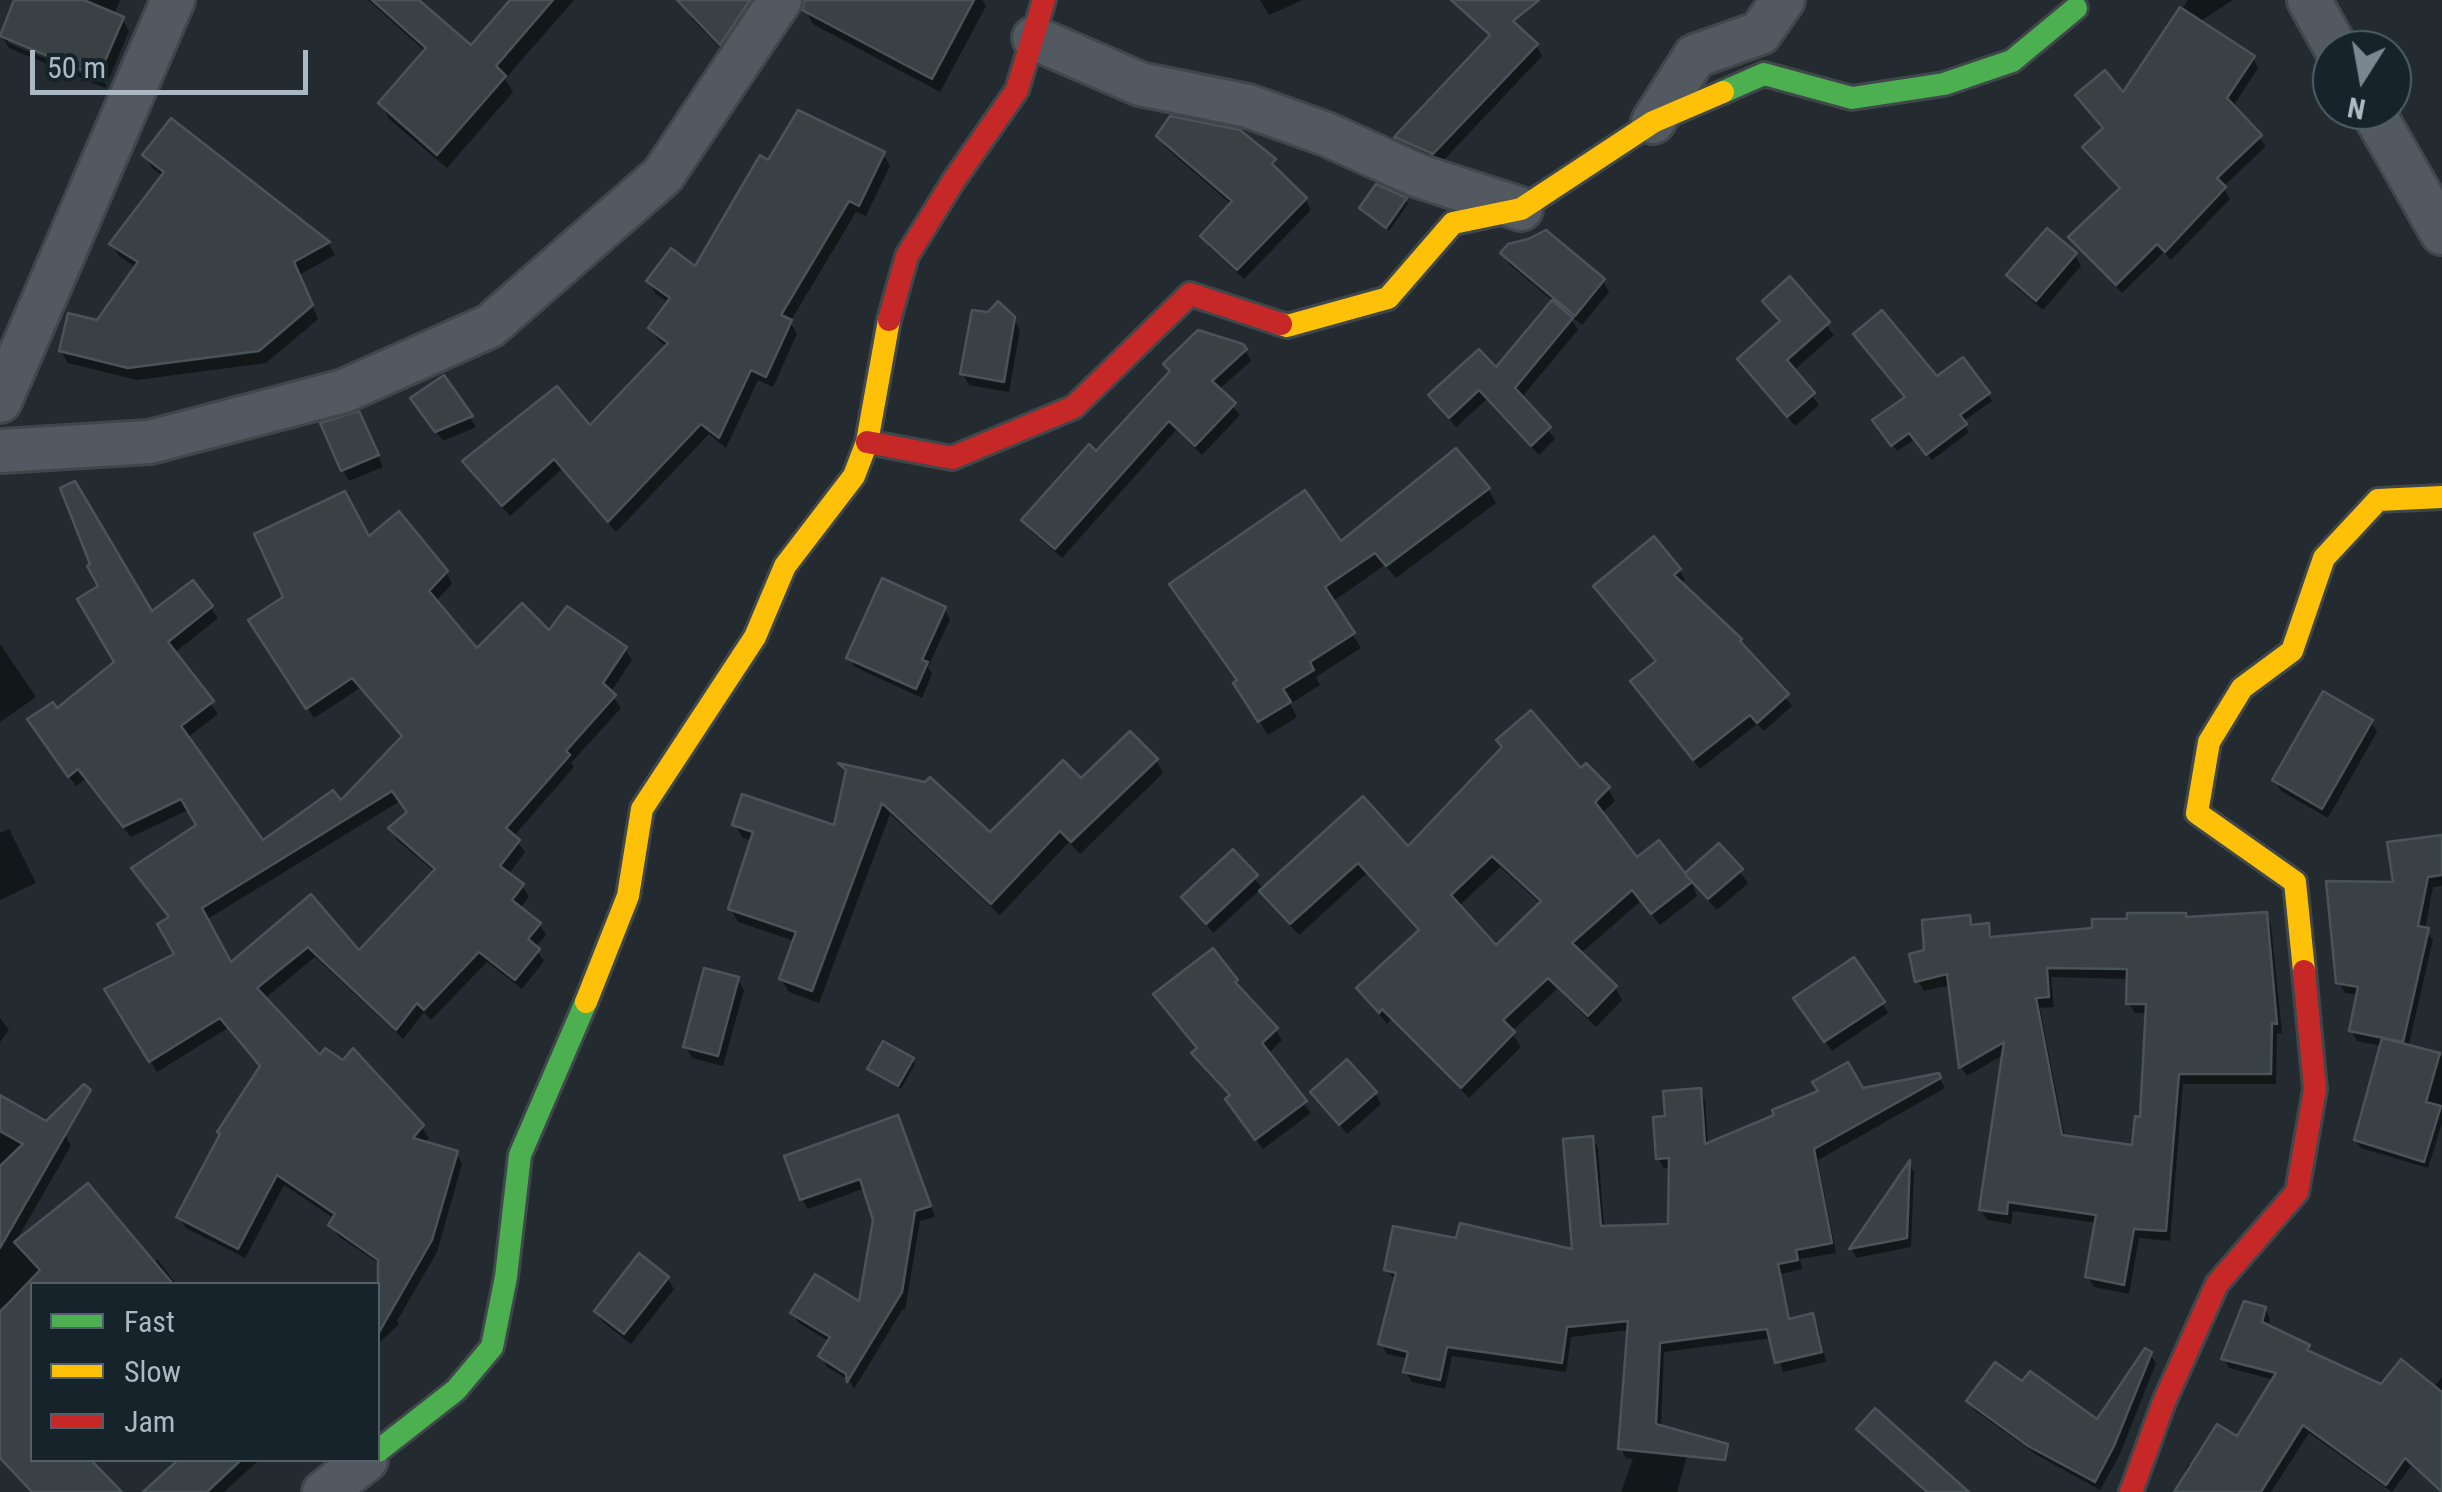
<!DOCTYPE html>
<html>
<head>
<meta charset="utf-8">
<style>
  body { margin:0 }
  #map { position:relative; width:2442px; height:1492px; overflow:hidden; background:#232b30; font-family:"Roboto Condensed",sans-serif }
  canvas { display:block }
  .legend { position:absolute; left:30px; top:1282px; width:350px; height:180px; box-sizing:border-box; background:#16232b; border:2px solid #515f68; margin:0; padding:12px 18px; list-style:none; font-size:30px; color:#aab9c4 }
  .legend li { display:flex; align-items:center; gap:20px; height:50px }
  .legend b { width:50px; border:2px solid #515f68 }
  .north { position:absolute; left:2312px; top:30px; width:100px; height:100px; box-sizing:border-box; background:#16232b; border:2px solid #515f68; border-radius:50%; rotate:191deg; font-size:28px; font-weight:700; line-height:40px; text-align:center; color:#aab9c4 }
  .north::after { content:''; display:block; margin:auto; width:35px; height:45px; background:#7b8790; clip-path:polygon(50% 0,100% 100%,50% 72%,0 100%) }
  .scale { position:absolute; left:30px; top:50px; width:278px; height:45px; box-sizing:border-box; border:5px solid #aab9c4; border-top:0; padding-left:12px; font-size:30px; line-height:35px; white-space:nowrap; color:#aab9c4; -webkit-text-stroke:8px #16232b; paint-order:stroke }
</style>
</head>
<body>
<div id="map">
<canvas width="2442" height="1492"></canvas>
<ul class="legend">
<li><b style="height:12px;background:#4caf50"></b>Fast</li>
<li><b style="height:12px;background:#ffc107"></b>Slow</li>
<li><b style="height:12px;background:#c62828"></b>Jam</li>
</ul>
<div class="north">N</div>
<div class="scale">50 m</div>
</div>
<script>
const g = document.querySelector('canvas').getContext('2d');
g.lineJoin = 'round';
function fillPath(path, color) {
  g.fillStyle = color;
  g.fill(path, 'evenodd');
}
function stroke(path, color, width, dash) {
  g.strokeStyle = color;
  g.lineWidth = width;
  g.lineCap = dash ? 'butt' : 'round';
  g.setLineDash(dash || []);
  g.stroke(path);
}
fillPath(new Path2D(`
  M22 0H120L114 15 122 18 129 31 109 79 8 37V43L107 84 105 88 9 48 2 36Z
  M368 0H415L472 49 515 0H574L505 79 513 92 447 168 389 119 381 104 426 52Z
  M687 0H767L729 57 692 19 684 5Z
  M807 0H982L986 6 940 92 813 24 805 9Z
  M1260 0H1303L1269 15Z
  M2188 0H2233L2199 22 2253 58 2258 68 2232 108 2266 146 2223 187 2230 199 2171 260 2164 252 2122 293 2072 238 2122 190 2086 147 2105 130 2084 105 2123 96Z
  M1536 45 1542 56 1440 164 1403 148 1397 138Z
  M172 122 328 243 335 255 299 275 318 319 266 363 137 380 68 363 61 351 98 323 137 268 119 256 112 244 164 177 152 168 145 155Z
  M1159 136 1274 161 1278 173 1305 199 1311 210 1244 279 1209 247 1203 236 1232 205 1165 147Z
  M883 154 890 166 866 216 856 212 790 322 797 334 773 387 758 380 726 448 709 434 616 532 562 469 510 516 472 473 465 462 590 428 668 348 658 340 651 328 669 303 656 294 649 282 696 269 769 163Z
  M1377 187 1406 200 1408 204 1389 231 1362 208Z
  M1503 253 1603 281 1609 292 1582 325 1569 315 1578 330 1521 398 1555 439 1539 455 1487 399 1456 427 1431 396 1496 371 1554 302 1509 264Z
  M2075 255 2081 266 2043 310 2015 286 2009 275Z
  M1790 280 1834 335 1793 371 1819 405 1795 426 1740 360 1782 324 1765 302Z
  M1013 318 1020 330 1009 392 969 385 963 374Z
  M1245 350 1251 361 1218 390 1240 415 1202 455 1176 430 1062 558 1031 531 1025 520Z
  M443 379 476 427 443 441 420 410Z
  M1937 379 1988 394 1992 401 1962 422 1969 432 1932 460 1915 439 1897 451 1880 428 1907 398Z
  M365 425 383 467 349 481 343 470Z
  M1488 489 1496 503 1396 578 1385 565 1332 602 1361 648 1316 677 1320 685 1290 704 1297 717 1268 735 1236 684 1341 545Z
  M368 540 446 572 452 584 435 602 477 652 549 634 625 649 632 660 610 693 621 708 571 763 574 767 513 837 525 852 508 875 522 886 529 897 519 909 539 924 546 935 535 948 544 961 522 989 487 962 431 1020 424 1012 403 1039 315 957 264 999 321 1059 343 1064 353 1052 422 1127 429 1138 424 1144 456 1153 462 1164 437 1252 397 1321 399 1324 378 1344V1292L396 1275 338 1236 331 1225 335 1219 284 1185 245 1258 186 1228 179 1217 262 1069 228 1028 157 1072 108 990 177 955 171 919 134 869 199 826 190 809 131 837 86 779 76 786 37 731 56 712 118 663 152 615 193 584 218 618 173 654 218 714 187 738 263 843 341 804 403 738 360 688 314 718 258 632ZM400 801 409 813 391 829 397 840 436 873 359 954 311 897 231 965 206 920Z
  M1679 570 1685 580 1680 584 1740 641 1792 706 1764 731 1757 724 1700 769 1639 692 1657 662 1602 596Z
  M944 609 950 619 928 667 932 674 922 698 855 667 849 658Z
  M0 644 36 697 0 722Z
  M2371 722 2377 732 2328 818 2281 791 2275 780Z
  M1156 760 1163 773 1080 854 1069 842 1000 915 890 814 819 1003 789 992 781 979 795 941 738 922 731 909 753 841 743 838 735 825 836 828 848 775 843 767 990 835 1081 782Z
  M1581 771 1608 789 1615 801 1601 814 1637 861 1685 877 1719 846 1748 883 1717 910 1692 883 1697 896 1660 925 1641 901 1580 954 1615 987 1622 1000 1596 1027 1557 989 1511 1032 1521 1047 1469 1098 1391 1020 1387 1024 1359 989 1420 933 1366 874 1299 935 1270 904 1261 889 1213 933 1184 897 1233 852 1264 890 1362 800 1408 850ZM1500 867 1541 904 1496 949 1458 907Z
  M9 829 36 883 0 900V833Z
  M2442 838V886L2433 887 2425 930 2433 940 2408 1048 2442 1056V1123L2428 1168 2361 1148 2356 1140 2382 1046 2357 1041 2352 1031 2359 995 2345 993 2339 982 2396 884Z
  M2265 915 2271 925 2282 1033H2277L2276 1084H2183L2170 1241 2139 1238 2129 1294 2094 1287 2088 1277 2097 1223 2013 1211 2011 1224 1987 1220 1981 1210 2005 1054 1967 1076 1962 1068 2016 1037 2014 1033 1962 1063V1067L1951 985 1924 991 1918 981 1927 952 1969 918 1975 927 1988 926 1994 939 2186 919ZM2051 977 2129 979V1003L2135 1013H2148L2143 1120 2134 1148 2065 1138 2040 1008 2054 1007Z
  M1212 951 1242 992 1276 1030 1282 1040 1268 1054 1311 1113 1263 1149 1234 1110 1231 1097 1200 1064 1194 1054 1198 1050 1163 1005Z
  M737 979 744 990 723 1066 692 1058 686 1047Z
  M1882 1003 1888 1013 1832 1051 1803 1009Z
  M0 1018 9 1030 0 1042Z
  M912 1059 915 1064 901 1089 870 1069Z
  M1938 1076 1945 1088 1818 1160 1836 1253 1800 1259 1802 1269 1781 1274 1791 1321 1812 1316 1818 1326 1826 1362 1783 1372 1772 1338 1664 1352 1661 1428 1690 1445 1677 1492H1621L1633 1459 1626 1458 1621 1448 1629 1330 1571 1337 1566 1372 1452 1356 1445 1389 1412 1382 1406 1372 1409 1359 1387 1354 1381 1344 1396 1281 1387 1270 1458 1241 1574 1252 1592 1138 1598 1148 1604 1228 1671 1227V1168H1664L1658 1158 1667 1118 1699 1090 1705 1100 1708 1145 1861 1091Z
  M1313 1093H1375L1381 1104 1347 1134Z
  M0 1098 65 1134 71 1146 13 1246 87 1187 153 1265 157 1259 176 1284H86L72 1262 0 1308Z
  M903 1128 935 1217 920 1221 905 1310H902L854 1389 849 1380 827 1367 821 1356 830 1342 799 1323 793 1313 861 1305 876 1220 865 1188 808 1209 802 1199Z
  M1910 1165 1914 1172 1911 1247 1856 1258 1852 1249Z
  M667 1278 674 1289 631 1344 603 1322 597 1311Z
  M2265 1309 2270 1318 2268 1328 2308 1347 2313 1356 2381 1387 2433 1388 2442 1377V1492L2411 1466 2392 1492 2309 1433 2271 1492H2177L2188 1464 2193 1466 2238 1440 2275 1380 2229 1368 2224 1358Z
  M32 1326V1460H88L119 1492H33L0 1455V1352Z
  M2150 1354 2156 1363 2119 1456 2100 1490 2037 1455 1974 1410 1969 1401 2022 1385 2098 1422Z
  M1859 1429 1966 1492H1925L1865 1439Z
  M181 1460H259L224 1492H144Z`), '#0007');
const building = new Path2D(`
  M14 0H84L124 17 98 77 0 36Z
  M372 0H419L471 45 510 0H553L496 66 506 76 437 155 378 103 426 48Z
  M677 0H750L720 45Z
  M805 0H974L932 79 802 10Z
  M1451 0H1539L1513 21 1538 44 1433 154 1394 137 1490 35Z
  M2180 7 2255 56 2227 98 2262 135 2217 178 2226 187 2165 252 2157 244 2116 285 2068 237 2120 188 2082 147 2103 128 2075 95 2105 70 2123 92Z
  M798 110 885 152 859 206 849 201 781 315 792 320 766 377 751 370 719 438 701 424 608 522 554 459 502 506 462 461 557 386 590 425 668 343 648 328 670 298 646 281 671 248 695 266 760 155 768 160Z
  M1170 116 1240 130 1276 159 1272 164 1307 198 1237 270 1200 236 1232 201 1156 136Z
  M171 118 330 242 294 262 313 305 259 351 128 368 59 351 68 313 97 320 138 262 109 244 164 172 142 155Z
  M1376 184 1407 198 1386 228 1359 208Z
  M2047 228 2077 253 2036 301 2006 275Z
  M1546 230 1605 279 1575 316 1500 253 1508 244 1528 239Z
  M1790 276 1830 322 1787 360 1815 393 1787 417 1737 359 1780 321 1762 301Z
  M1552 300 1573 318 1515 388 1551 427 1531 446 1479 390 1449 418 1428 395 1479 349 1496 367Z
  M998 301 1015 317 1004 382 960 374 972 310 988 312Z
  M1882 310 1937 376 1963 357 1990 393 1960 415 1967 424 1926 455 1909 433 1891 446 1872 420 1905 397 1853 334Z
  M1198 330 1243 344 1247 349 1212 381 1236 403 1195 446 1169 421 1055 549 1021 520 1089 444 1096 451 1170 371 1163 364Z
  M444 375 473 416 435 432 410 398Z
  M359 411 379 455 341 471 320 423Z
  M1456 448 1490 488 1386 566 1375 553 1325 587 1355 633 1310 662 1314 670 1283 689 1291 702 1258 722 1233 683 1237 680 1169 584 1305 490 1341 541Z
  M75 481 152 611 193 580 213 606 168 642 214 701 181 726 263 840 333 790 341 800 402 736 352 678 306 709 248 620 283 597 254 534 345 491 369 536 399 511 448 571 429 591 477 648 522 603 549 630 567 606 627 647 603 683 616 695 566 751 570 755 506 828 520 840 500 866 524 884 512 900 541 923 528 939 540 949 515 980 479 952 424 1010 417 1003 396 1030 308 947 257 988 320 1055 325 1048 343 1060 353 1048 424 1125 413 1138 458 1151 432 1240 378 1334V1260L328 1225 335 1214 277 1175 238 1249 176 1217 220 1134 217 1132 260 1066 220 1018 149 1062 104 989 174 954 157 924 169 917 131 868 196 825 181 799 123 827 78 769 68 777 27 719 53 702 57 708 114 662 77 599 98 586 87 566 90 564 60 488ZM392 791 407 812 388 828 435 869 359 950 311 894 231 962 202 908Z
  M1654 536 1681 569 1674 575 1742 639 1740 641 1789 694 1757 723 1750 715 1693 760 1630 681 1656 661 1593 586Z
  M882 578 946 607 922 660 928 662 916 689 846 658Z
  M2323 691 2373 720 2322 809 2272 780Z
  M1531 710 1581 768 1586 763 1610 787 1595 802 1637 857 1659 840 1685 873 1719 843 1743 869 1708 899 1686 875 1692 882 1651 914 1632 890 1572 943 1617 986 1588 1016 1548 978 1503 1020 1515 1032 1461 1088 1382 1009 1379 1013 1356 988 1419 930 1358 863 1290 924 1259 891 1363 796 1408 846 1502 747 1496 740ZM1492 856 1541 901 1496 945 1451 895Z
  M1130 731 1158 759 1071 842 1060 831 991 904 882 803 812 991 779 979 796 932 728 909 753 832 732 825 742 794 834 825 846 770 838 763 925 782 930 777 990 832 1063 760 1081 778Z
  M2442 835V875L2428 877 2418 926 2429 928 2403 1042 2349 1031 2358 987 2336 983 2326 881 2393 882 2387 842Z
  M1233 849 1258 875 1206 924 1181 897Z
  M2267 912 2277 1024 2272 1023 2271 1074H2179L2166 1231 2134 1229 2124 1285 2085 1277 2096 1215 2008 1202 2007 1214 1979 1210 2004 1042 1959 1068 1947 974 1915 982 1909 954 1924 950 1922 920 1970 915 1971 925 1989 923 1990 937 2092 928V919H2127V913H2186V917ZM2047 968 2127 969 2126 1004H2146L2140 1117 2135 1116 2132 1145 2062 1135 2036 998 2049 997Z
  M1213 948 1238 980 1235 982 1278 1028 1262 1043 1307 1101 1255 1140 1225 1099 1230 1095 1191 1053 1197 1048 1153 994Z
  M1854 957 1885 1002 1824 1042 1793 998Z
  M704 968 739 977 718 1056 683 1047Z
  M2382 1038 2440 1053 2426 1102 2441 1106 2424 1162 2354 1140Z
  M883 1041 914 1058 898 1086 867 1069Z
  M1347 1059 1377 1092 1339 1125 1310 1092Z
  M1848 1062 1863 1088 1939 1073 1941 1078 1814 1149 1832 1243 1796 1250 1798 1260 1778 1264 1789 1319 1813 1313 1822 1352 1775 1363 1767 1329 1660 1343 1656 1424 1728 1444 1725 1460 1618 1449 1628 1321 1567 1327 1562 1363 1447 1347 1440 1380 1403 1372 1408 1352 1378 1344 1396 1273 1384 1270 1393 1226 1456 1238 1460 1223 1572 1249 1563 1139 1593 1136 1601 1226 1668 1224 1669 1158 1656 1159 1653 1117 1665 1116 1663 1091 1701 1088 1705 1144 1774 1115 1772 1110 1818 1091 1812 1082Z
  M84 1084 91 1090 0 1248V1166L23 1144 0 1131V1095L46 1121Z
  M898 1115 931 1206 915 1211 902 1292 847 1382 846 1374 818 1356 830 1337 790 1313 815 1274 859 1301 873 1220 860 1179 800 1200 784 1156Z
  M1910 1160 1907 1238 1849 1249Z
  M88 1183 173 1284H32V1460H91L122 1492H32L0 1458V1312L40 1270 14 1242Z
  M639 1253 669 1277 624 1334 594 1311Z
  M2244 1301 2266 1307 2262 1322 2310 1345 2307 1350 2381 1384 2401 1359 2442 1392V1492L2405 1458 2386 1485 2303 1425 2261 1492H2174L2217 1424 2237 1436 2276 1373 2221 1359Z
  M2145 1348 2152 1352 2114 1446 2095 1482 2028 1446 1966 1401 1995 1362 2022 1381 2030 1371 2097 1419Z
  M1875 1408 1969 1492H1927L1856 1429Z
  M178 1460H241L207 1492H143Z`);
fillPath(building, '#3a4145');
stroke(building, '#4a5358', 2.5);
const street = new Path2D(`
  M2309 0 2337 50
  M1034 38 1140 84 1248 106 1326 134 1419 176 1521 209
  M2372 110 2442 233
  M1653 122 1695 56 1760 33 1783 0
  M0 401 173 0
  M0 451 150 442 344 391 490 326 663 175 780 0
  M324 1492 366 1460`);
const fast = new Path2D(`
  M1723 92 1764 74 1852 98 1944 84 2012 61 2076 8
  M378 1451 456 1390 492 1347 506 1277 520 1155 586 1002`);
const slow = new Path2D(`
  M1281 324 1287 326 1388 298 1453 223 1521 209 1653 122 1723 92
  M2304 971 2295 882 2197 813 2209 742 2242 688 2292 651 2324 558 2378 500 2442 497
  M586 1002 628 896 642 809 755 637 785 566 854 476 867 442 889 320`);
const jam = new Path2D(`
  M889 320 907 256 954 180 1017 90 1044 0
  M867 442 952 458 1074 407 1190 294 1281 324
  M2131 1492 2164 1402 2217 1284 2297 1192 2315 1089 2304 971`);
stroke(street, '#40474b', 48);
stroke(fast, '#40474b', 28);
stroke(slow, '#40474b', 28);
stroke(jam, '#40474b', 28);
stroke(street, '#525960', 42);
stroke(fast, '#4caf50', 22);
stroke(slow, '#ffc107', 22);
stroke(jam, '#c62828', 22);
</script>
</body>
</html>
